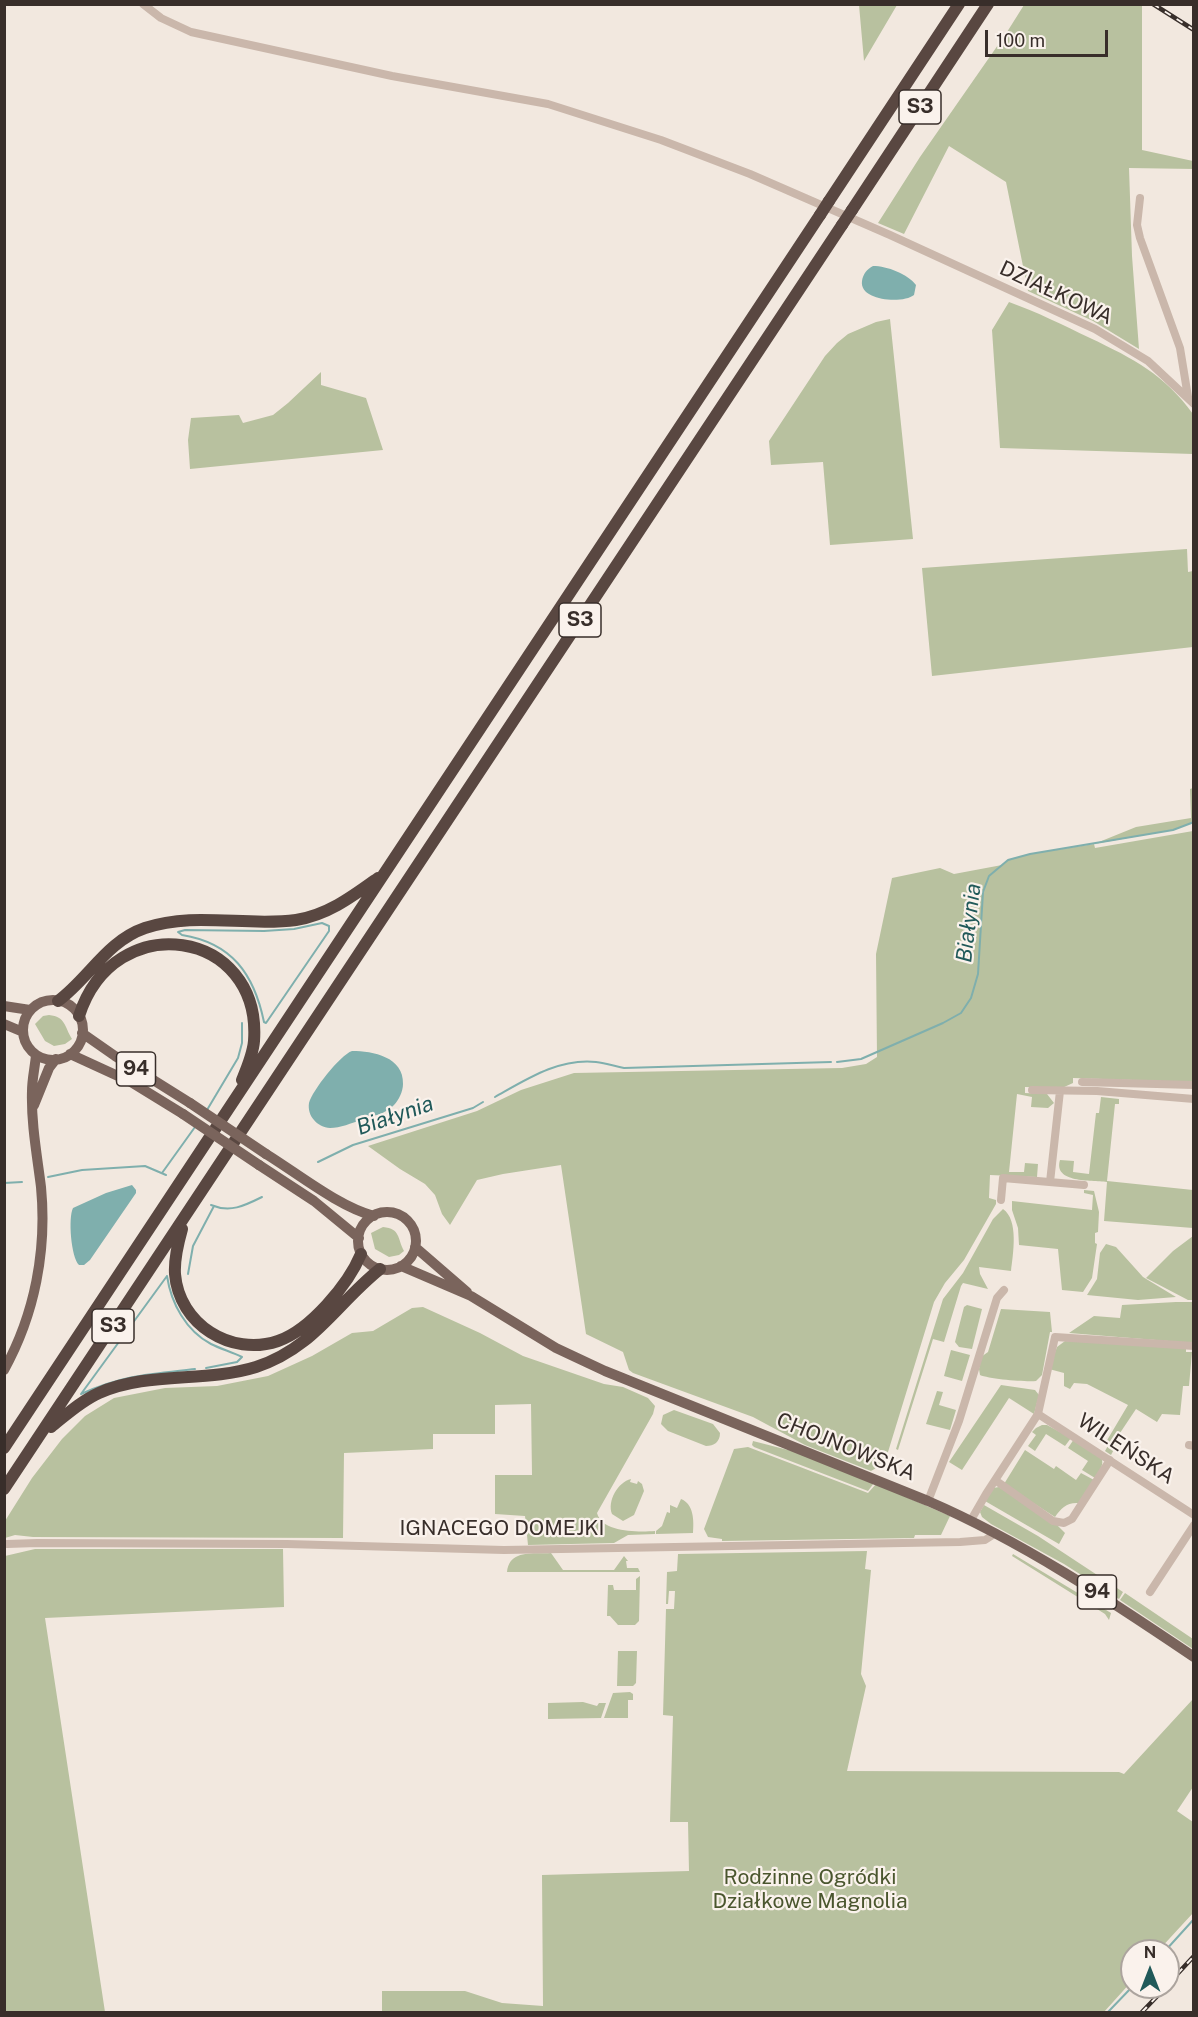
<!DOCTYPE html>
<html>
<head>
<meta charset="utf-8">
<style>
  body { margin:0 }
  #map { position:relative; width:1198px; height:2017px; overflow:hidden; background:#f2e8df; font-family:"Public Sans",sans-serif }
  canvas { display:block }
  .frame { position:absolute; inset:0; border:6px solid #382e2a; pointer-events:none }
  .north { position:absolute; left:1120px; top:1939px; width:60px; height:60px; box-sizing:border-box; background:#faf2ec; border:2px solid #aca49e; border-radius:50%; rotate:0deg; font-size:16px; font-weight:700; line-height:24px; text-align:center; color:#382e2a }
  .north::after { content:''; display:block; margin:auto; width:21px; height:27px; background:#205959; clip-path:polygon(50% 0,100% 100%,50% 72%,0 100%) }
  .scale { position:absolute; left:985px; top:30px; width:123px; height:27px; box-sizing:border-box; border:3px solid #382e2a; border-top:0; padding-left:8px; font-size:18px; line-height:21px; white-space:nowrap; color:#382e2a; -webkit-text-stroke:4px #faf2ec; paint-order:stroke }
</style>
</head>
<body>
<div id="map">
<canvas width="1198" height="2017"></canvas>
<div class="frame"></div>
<div class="north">N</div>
<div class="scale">100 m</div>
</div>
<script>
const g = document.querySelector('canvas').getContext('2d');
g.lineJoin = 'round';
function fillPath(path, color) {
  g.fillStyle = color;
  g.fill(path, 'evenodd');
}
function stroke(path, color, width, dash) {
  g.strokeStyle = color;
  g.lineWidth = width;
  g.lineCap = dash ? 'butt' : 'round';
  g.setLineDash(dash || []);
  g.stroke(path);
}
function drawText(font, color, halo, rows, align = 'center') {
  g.font = font + ' "Public Sans",sans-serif';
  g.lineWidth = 4.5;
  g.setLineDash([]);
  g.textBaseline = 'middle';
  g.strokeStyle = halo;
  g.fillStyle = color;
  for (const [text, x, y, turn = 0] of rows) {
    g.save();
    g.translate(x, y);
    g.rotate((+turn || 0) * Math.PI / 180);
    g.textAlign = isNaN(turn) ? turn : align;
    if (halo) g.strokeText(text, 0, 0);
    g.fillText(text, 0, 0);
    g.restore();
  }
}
fillPath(new Path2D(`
  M859 5H897L864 61Z
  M1024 5H1142V150L1193 161 1194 169 1129 168 1132 256 1139 349 1093 321 1028 291 1006 182 949 146 904 234 878 223 920 157 1007 32Z
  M1009 302C1037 312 1063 325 1090 338 1134 359 1164 374 1193 414V454L1000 448 992 330Z
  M890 319 913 539 830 545 823 462 771 465 769 441 825 356 837 343 848 334 876 322Z
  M321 372V385L366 398 383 450 190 469 188 440 191 418 239 415 243 423 273 415 288 403Z
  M1187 549 1188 572 1193 571V647L932 676 922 568Z
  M1193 788V822L1173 830 1094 844 1095 848 1193 831V1082L1073 1078V1083L1062 1088 1025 1087V1093L1047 1094 1054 1103 1048 1108 1031 1107 1032 1097 1017 1094 1009 1172H1024L1025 1163 1038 1164 1037 1177 990 1175 989 1198 996 1200V1204L964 1260 945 1283 934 1302 888 1452 878 1467 871 1471 805 1445 753 1417 633 1373 629 1370 623 1352 586 1334 561 1165 503 1174 477 1180 450 1225 442 1214 435 1195 425 1184 400 1169 368 1146 477 1111 521 1090 574 1073 842 1068 866 1064 877 1057 876 954 892 878 940 868 954 874 1002 865 1008 860 1030 854 1094 844 1136 827 1191 818 1190 789Z
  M49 1015C66 1017 64 1026 72 1039L65 1044 54 1046 45 1041 35 1024 43 1016Z
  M1101 1097 1119 1099V1104H1115L1107 1181 1193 1190V1228L1104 1221 1107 1182C1091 1180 1053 1183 1060 1160L1074 1161 1073 1172 1089 1174 1096 1113H1099Z
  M1084 1190 1094 1191 1099 1212 1098 1232 1095 1233V1243L1097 1244 1092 1278 1083 1292 1062 1290 1058 1249 1019 1245 1018 1228 1012 1210V1201L1092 1210 1093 1195 1084 1193Z
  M1003 1209C1019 1220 1013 1254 1011 1271L979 1267 980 1274 988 1289 963 1283 961 1286 944 1342 933 1339 898 1450 896 1449 943 1299 963 1273 993 1219Z
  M383 1227C401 1229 397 1238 404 1251L399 1255 389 1257 375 1249 371 1233Z
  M1193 1236V1300H1188L1146 1278 1173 1251Z
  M1106 1244 1116 1247 1143 1277 1176 1297 1138 1300 1087 1295 1097 1279 1100 1253Z
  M1176 1302H1193V1343L1069 1333 1094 1316 1120 1318 1122 1305Z
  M967 1305 982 1309 972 1349 959 1347 955 1342 964 1307Z
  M423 1307 480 1333 523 1356 604 1384 623 1387 648 1398 655 1406 653 1414 597 1513C602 1533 639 1532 655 1531V1534L628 1535 614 1543 528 1545 525 1516 495 1514V1475H532L531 1404 495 1405V1434H433V1449L344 1453 343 1538 33 1537 15 1535 5 1538V1521L32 1478 62 1439 85 1416 114 1398 165 1388 217 1386 268 1376 312 1356 352 1333 373 1331 412 1308Z
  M1001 1309 1050 1312 1052 1332H1050L1042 1375 1036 1381C1025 1382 989 1379 980 1375L979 1369 981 1357 988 1352Z
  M1065 1341 1186 1348V1352H1192L1189 1386H1183L1180 1415 1162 1414 1157 1422 1136 1409 1118 1436 1120 1438 1111 1455 1105 1451 1109 1444 1106 1442 1128 1405 1087 1384 1074 1383 1070 1389 1064 1386V1373L1049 1369 1057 1347Z
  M951 1350 970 1355 962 1381 944 1376Z
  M1001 1385 1035 1390 1039 1395 1034 1414 1009 1398 962 1470 949 1462Z
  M937 1391 943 1392 939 1405 956 1410 950 1430 926 1424Z
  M674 1410 713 1424 720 1433C720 1442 714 1446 706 1446L668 1431 661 1424 663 1415Z
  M1042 1425H1047L1071 1438 1065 1446 1046 1434 1035 1451 1028 1446 1036 1435 1032 1432 1036 1428Z
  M1074 1439 1101 1457C1105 1465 1099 1471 1095 1478L1082 1470 1088 1461 1068 1448Z
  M753 1441 792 1451 874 1483 868 1491 754 1447 752 1445Z
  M748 1447 868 1493 876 1484 950 1516 941 1535H915L914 1538 722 1541V1539L708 1537 704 1529 734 1449Z
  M1025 1450 1054 1469 1056 1466 1076 1480 1081 1473 1094 1480 1079 1503C1067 1502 1061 1508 1055 1517L1004 1484Z
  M631 1479 630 1482 637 1484 638 1481 642 1484 644 1491 634 1515 623 1521 612 1514C607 1501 618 1482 631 1479Z
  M999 1487 1057 1525 1065 1533 1059 1544 985 1501 993 1488Z
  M681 1499C694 1504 694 1521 693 1533L656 1534V1531L662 1526 667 1512 670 1513V1505L677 1508Z
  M984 1505 1038 1536 1123 1592 1119 1599 1064 1564 991 1524 982 1517 980 1512Z
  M35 1549H283L284 1607 45 1618 105 2012H5V1556Z
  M867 1551 865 1569 871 1570 861 1674 866 1686 847 1771 1119 1772 1124 1774 1193 1699V1787L1177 1811 1193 1822V1913L1158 1951H1132V1981L1104 2012H382V1991H465L502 2003 543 2006 542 1875 689 1871 688 1822H670L673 1716 663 1715 666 1609H674L675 1591H669L668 1604H666L667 1572 677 1571 678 1554Z
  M551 1553 563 1570H614L624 1556 628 1561H626L627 1568H638L640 1572H507C509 1549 534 1554 551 1553Z
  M1013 1554 1111 1613 1109 1620 1105 1614 1012 1556Z
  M640 1576 639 1621 635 1625H618L610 1616H607L608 1585H613L614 1590H636V1579Z
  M1125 1593 1193 1639V1649L1120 1600Z
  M618 1651H637L636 1683 633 1686H617Z
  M630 1692 633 1694V1700H628V1718H604L613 1693Z
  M583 1702 597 1706 599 1703H606L601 1718 548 1719V1703Z`), '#b8c19f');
fillPath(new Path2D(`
  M873 266C887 266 908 274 916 285L914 295C903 304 859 301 862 281 863 274 867 269 873 266Z
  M352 1051C373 1051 404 1057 403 1084 403 1091 399 1100 394 1105 386 1114 372 1116 361 1120 352 1123 340 1128 330 1128 324 1128 317 1124 314 1120 310 1116 308 1109 309 1103 312 1091 340 1055 352 1051Z
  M132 1185 136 1190V1193L90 1260 84 1265H79C71 1257 68 1218 73 1208L106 1193Z`), '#7fafad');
stroke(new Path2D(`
  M322 923 329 926V931L266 1023 264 1022C254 974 232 943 182 935L178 932 185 930 264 931 294 929Z
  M837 1062 861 1059 943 1023 961 1013 971 998 978 974 983 892 989 876 1008 860 1030 854 1173 830 1194 822
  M495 1097C527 1079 559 1058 596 1062 606 1063 614 1066 624 1068L831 1062
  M207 1110 238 1058 242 1043V1023
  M318 1162 353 1145 473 1108 483 1102
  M162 1173 195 1127
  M48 1177 82 1170 145 1166 166 1175
  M4 1183 22 1182
  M211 1205C230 1213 244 1206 262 1197
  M188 1274 193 1246 214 1206
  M167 1276 81 1394C123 1375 151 1374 195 1369
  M167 1276C171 1303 186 1331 211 1344 221 1349 232 1352 242 1357L237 1362 206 1368
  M1165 1951 1194 1919
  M1108 2012 1132 1987`), '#7fafad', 2);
stroke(new Path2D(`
  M143 4 161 18 191 32 392 76 548 104 661 140 750 174 890 235 1095 329 1148 361 1194 404
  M1140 198 1137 225 1140 238 1180 348 1188 397
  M1082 1082 1194 1085
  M1032 1090 1097 1091 1194 1099
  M1050 1182 1060 1091
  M1001 1200 1003 1178 1084 1185
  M1038 1414 1194 1515
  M1189 1445 1194 1446
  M995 1480 1053 1521 1064 1523 1072 1519 1110 1460
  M928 1501 959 1421 997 1298 1004 1290
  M971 1520 986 1494 1038 1414 1055 1337 1194 1346
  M7 1544 37 1543 287 1544 504 1550 960 1542 985 1540 996 1533
  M1150 1592 1194 1525`), '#cab7ab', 8);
stroke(new Path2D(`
  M23 1030a30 30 0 1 1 60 0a30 30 0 1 1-60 0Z
  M4 1006 30 1010
  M4 1024 23 1032
  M82 1033 115 1056 190 1103
  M70 1054 131 1082 183 1114
  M34 1105 49 1068 56 1059
  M266 1154C297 1173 339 1207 374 1216
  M259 1165 314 1201 359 1238
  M358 1241a29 29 0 1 1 58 0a29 29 0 1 1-58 0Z
  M415 1247 467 1292
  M401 1266 471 1296 556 1348 605 1371 928 1501C1023 1542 1108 1599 1194 1657
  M4 1370C35 1314 47 1250 41 1187 37 1155 31 1123 32 1091 32 1079 35 1067 36 1055`), '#7a645c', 10);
stroke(new Path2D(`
  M829 201 959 4
  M852 210 988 4
  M58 1001C89 978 107 941 145 928 195 911 246 927 296 920 328 915 353 896 378 878
  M79 1016C114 906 262 929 254 1041 253 1054 247 1068 242 1080
  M182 1229C178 1243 174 1258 175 1274 179 1324 231 1357 278 1341 310 1330 348 1285 361 1254
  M51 1427C66 1415 81 1401 99 1393 148 1371 205 1383 256 1367 314 1348 336 1304 380 1269
  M4 1448 820 215
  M4 1489 842 225`), '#594741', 12);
const rail = new Path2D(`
  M1153 4 1194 30
  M1168 1984 1194 1956
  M1142 2012 1166 1987`);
stroke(rail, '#382e2a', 4.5);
stroke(rail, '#faf2ec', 2, [7]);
stroke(new Path2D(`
  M190 1103 266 1154
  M183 1114 259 1165`), '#7a645c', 10);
stroke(new Path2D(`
  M820 215 829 201
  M842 225 852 210`), '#594741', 12);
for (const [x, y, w] of [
  [920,107,42],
  [580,620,42],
  [136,1069,39],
  [113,1326,42],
  [1097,1592,39]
]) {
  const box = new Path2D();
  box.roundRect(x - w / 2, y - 17, w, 34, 4.5);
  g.fillStyle = '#faf2ec';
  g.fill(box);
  stroke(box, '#382e2a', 1.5);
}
drawText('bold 20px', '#382e2a', null, [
  ["S3",920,107],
  ["S3",580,620],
  ["94",136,1069],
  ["S3",113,1326],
  ["94",1097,1592]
]);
drawText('21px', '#382e2a', '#faf2ec', [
  ["DZIAŁKOWA",1056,293,25],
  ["CHOJNOWSKA",846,1447,22],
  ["WILEŃSKA",1126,1449,33],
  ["IGNACEGO DOMEJKI",502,1529]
]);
drawText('21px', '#4a562e', '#faf2ec', [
  ["Rodzinne Ogródki",810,1878],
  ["Działkowe Magnolia",810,1902]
]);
drawText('italic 22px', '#205959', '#faf2ec', [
  ["Białynia",969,923,-83],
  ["Białynia",395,1116,-19]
]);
</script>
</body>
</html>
